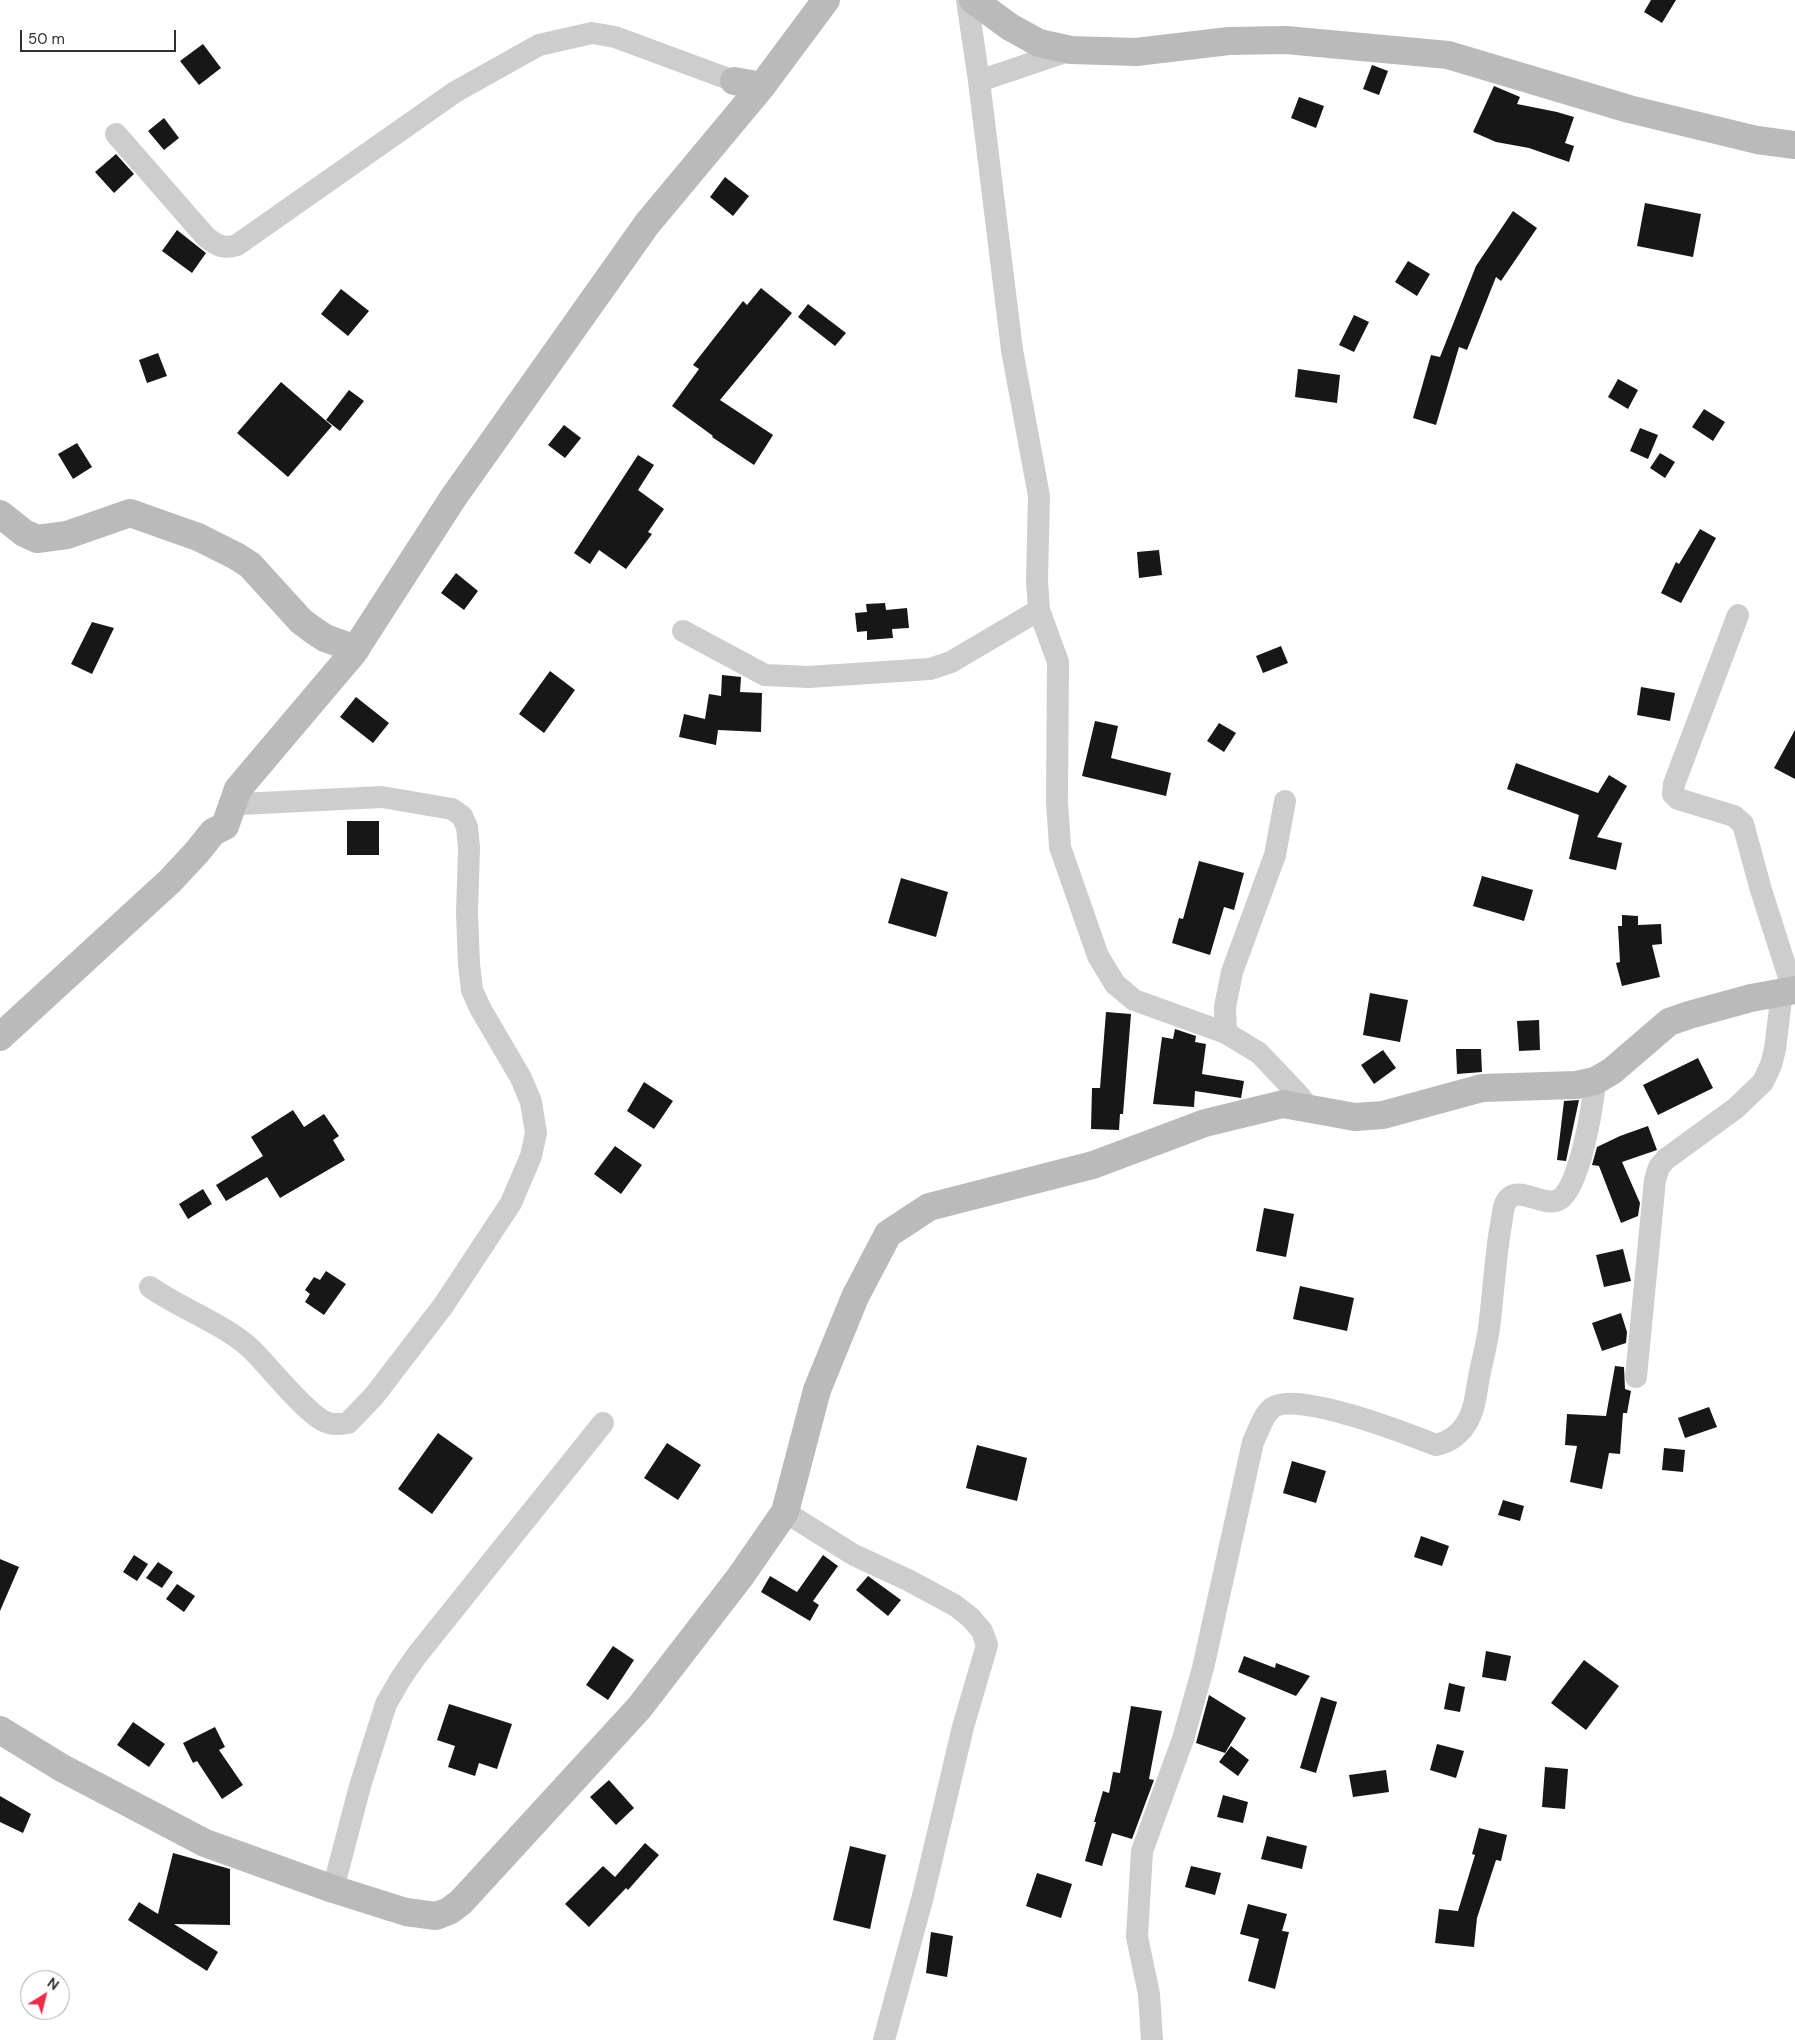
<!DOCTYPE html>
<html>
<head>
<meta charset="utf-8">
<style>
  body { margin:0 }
  #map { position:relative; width:1795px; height:2040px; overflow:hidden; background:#fff; font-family:"DM Sans",sans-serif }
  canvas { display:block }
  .north { position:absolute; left:20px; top:1970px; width:50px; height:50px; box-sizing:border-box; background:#fff; border:1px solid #acacac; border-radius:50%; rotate:36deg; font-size:14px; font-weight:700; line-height:20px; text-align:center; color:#303030 }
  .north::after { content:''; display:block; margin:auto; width:18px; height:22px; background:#f02947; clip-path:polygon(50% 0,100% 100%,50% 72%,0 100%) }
  .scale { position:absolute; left:20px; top:30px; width:156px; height:22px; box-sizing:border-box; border:2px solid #303030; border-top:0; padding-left:6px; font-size:15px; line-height:18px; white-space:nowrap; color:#303030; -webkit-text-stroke:4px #fff; paint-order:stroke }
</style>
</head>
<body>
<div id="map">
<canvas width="1795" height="2040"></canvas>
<div class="north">N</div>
<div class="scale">50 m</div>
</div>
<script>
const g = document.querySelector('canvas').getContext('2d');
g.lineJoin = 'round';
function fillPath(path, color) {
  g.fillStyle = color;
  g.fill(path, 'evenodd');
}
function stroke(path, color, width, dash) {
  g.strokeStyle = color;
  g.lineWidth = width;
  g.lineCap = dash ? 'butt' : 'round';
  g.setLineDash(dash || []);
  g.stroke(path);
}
fillPath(new Path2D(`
  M1651 0H1676L1662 23 1644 12Z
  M203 44 221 68 199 85 180 61Z
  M1372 65 1388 71 1379 95 1363 89Z
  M1494 86 1520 97 1517 104 1557 112 1574 117 1565 143 1574 146 1569 162 1529 148 1496 142 1473 132Z
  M1299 97 1324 106 1316 128 1291 118Z
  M164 118 179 138 164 150 148 131Z
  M116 154 134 174 114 193 95 172Z
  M725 177 749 196 733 216 710 197Z
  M1645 203 1701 214 1693 257 1637 246Z
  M1513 211 1537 228 1501 281 1496 277 1467 350 1459 347 1436 425 1413 418 1431 355 1440 357 1476 266Z
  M177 230 206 253 192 273 162 251Z
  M1408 261 1430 274 1417 296 1395 282Z
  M761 288 792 313 720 400 773 435 754 465 712 437 713 436 672 406 699 369 693 365 743 301 747 305Z
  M341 289 369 311 348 336 321 314Z
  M808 304 846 333 835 346 798 317Z
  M1354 315 1369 322 1354 352 1339 345Z
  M158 353 167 376 147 383 139 360Z
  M1298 369 1340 375 1337 403 1295 397Z
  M1618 379 1638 390 1628 409 1608 397Z
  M281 382 332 426 288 477 237 433Z
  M349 390 364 401 340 431 326 420Z
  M1704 409 1725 422 1713 441 1692 427Z
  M564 425 581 438 565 458 548 445Z
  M1640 428 1658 435 1648 459 1630 451Z
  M77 443 92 467 73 479 58 454Z
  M1660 453 1675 462 1665 478 1650 468Z
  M638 455 654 465 638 490 664 509 648 532 652 534 626 569 599 550 590 564 574 553Z
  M1700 529 1716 538 1681 603 1661 593 1676 562 1679 564Z
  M1159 550 1162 575 1139 578 1137 552Z
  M456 573 478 591 464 610 441 593Z
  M885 603 886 610 907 608 909 628 892 629 893 638 867 640V631L857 632 855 613 867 612 866 604Z
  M92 622 114 628 92 674 71 664Z
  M1281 646 1288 663 1263 673 1256 656Z
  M550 671 575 690 544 733 519 714Z
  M722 675 741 677 740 692 762 693 761 732 718 730 716 745 679 737 684 714 705 719 709 694 721 696Z
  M1641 687 1675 693 1670 721 1637 715Z
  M356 697 389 723 373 743 340 717Z
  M1095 721 1118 726 1111 758 1171 773 1166 796 1082 776Z
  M1219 723 1236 733 1224 752 1207 741Z
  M1795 730V779L1774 768Z
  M1516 763 1598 793 1609 775 1627 786 1597 837 1622 843 1616 870 1569 859 1579 815 1507 789Z
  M347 821H379V855H347Z
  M1199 861 1244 873 1234 910 1224 907 1210 955 1172 943 1179 918 1183 919Z
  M1482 876 1533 890 1524 921 1473 906Z
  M901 878 948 892 936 937 888 923Z
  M1622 915 1638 916V925L1661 924 1662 944 1652 945 1660 977 1622 986 1616 963 1620 962 1618 926H1622Z
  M1370 993 1408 1000 1400 1042 1363 1035Z
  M1106 1012 1131 1014 1123 1114H1120L1119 1130 1091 1129 1092 1088H1100Z
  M1539 1020 1540 1050 1519 1051 1517 1021Z
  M1175 1029 1196 1036 1195 1042 1206 1044 1202 1074 1244 1081 1241 1098 1195 1091 1194 1107 1153 1104 1162 1037 1173 1039Z
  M1456 1049H1481L1482 1072 1457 1074Z
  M1383 1050 1396 1068 1374 1084 1361 1065Z
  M1698 1058 1713 1088 1658 1115 1643 1085Z
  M644 1082 673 1101 654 1129 627 1111Z
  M1579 1100 1566 1161 1557 1160 1564 1101Z
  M293 1110 304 1127 324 1114 339 1136 333 1140 345 1160 280 1198 267 1177 226 1201 216 1185 263 1156 251 1137Z
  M1648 1126 1657 1150 1622 1162 1640 1203 1638 1216 1621 1223 1599 1166 1592 1165 1597 1147 1620 1136Z
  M615 1146 642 1165 621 1194 594 1174Z
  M203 1189 212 1204 188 1219 179 1204Z
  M1264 1208 1294 1214 1286 1257 1256 1251Z
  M1623 1249 1631 1281 1604 1287 1596 1255Z
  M326 1271 346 1284 324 1315 305 1302 310 1294 305 1290 314 1277 320 1280Z
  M1300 1286 1354 1298 1347 1331 1293 1319Z
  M1621 1313 1627 1332 1626 1343 1602 1351 1592 1323Z
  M1615 1366 1624 1367 1625 1389 1631 1391 1627 1413H1623L1620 1454 1609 1453 1602 1489 1570 1482 1577 1446 1565 1445 1567 1414 1606 1416Z
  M1709 1407 1717 1427 1685 1438 1678 1418Z
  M438 1433 473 1458 432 1514 398 1489Z
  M667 1443 701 1465 678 1500 644 1478Z
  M977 1445 1027 1458 1017 1501 966 1488Z
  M1664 1448 1685 1450 1683 1472 1662 1470Z
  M1292 1461 1326 1471 1316 1503 1283 1493Z
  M1503 1500 1524 1506 1520 1521 1498 1515Z
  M1421 1536 1449 1546 1442 1566 1414 1557Z
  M134 1555 148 1564 137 1581 123 1572Z
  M823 1555 838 1566 813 1601 819 1605 810 1621 761 1592 770 1576 797 1592Z
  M0 1559 19 1567 0 1611Z
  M158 1562 173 1572 162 1588 146 1578Z
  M868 1576 901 1600 888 1616 856 1590Z
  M177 1584 195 1596 184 1612 166 1599Z
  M613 1646 634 1660 608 1700 586 1685Z
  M1486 1651 1511 1656 1506 1681 1482 1677Z
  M1244 1656 1275 1668 1276 1663 1310 1676 1296 1696 1238 1672Z
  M1584 1660 1619 1686 1586 1730 1551 1703Z
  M1449 1683 1465 1687 1460 1712 1444 1709Z
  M1209 1695 1246 1718 1225 1753 1196 1743Z
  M1321 1697 1337 1702 1316 1773 1300 1768Z
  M449 1704 512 1724 497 1769 479 1763 475 1776 448 1767 455 1746 437 1740Z
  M1131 1706 1162 1711 1149 1779 1154 1780 1132 1839 1112 1833 1102 1866 1085 1861 1096 1822H1094L1103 1791 1109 1793 1113 1772 1120 1773Z
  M133 1722 165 1744 149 1767 117 1745Z
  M215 1727 225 1747 219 1750 243 1785 222 1799 197 1761 193 1763 183 1743Z
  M1437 1744 1464 1751 1456 1778 1430 1770Z
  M1231 1746 1249 1760 1238 1776 1219 1762Z
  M1545 1767 1568 1769 1565 1809 1542 1807Z
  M1386 1770 1389 1792 1353 1797 1349 1775Z
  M609 1780 634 1808 616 1825 590 1797Z
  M1223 1795 1248 1802 1243 1823 1217 1817Z
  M0 1796 31 1814 23 1833 0 1822Z
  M1479 1828 1507 1835 1501 1861 1496 1860 1477 1918 1474 1947 1435 1943 1439 1909 1458 1911 1475 1855 1472 1854Z
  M1267 1836 1307 1846 1302 1869 1261 1859Z
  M645 1843 659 1855 628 1890 626 1888 589 1927 565 1904 603 1866 615 1877Z
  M850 1846 886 1855 870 1929 833 1920Z
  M173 1853 230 1869V1925L174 1924 218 1952 207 1971 128 1920 139 1902 158 1914Z
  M1191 1866 1221 1873 1215 1895 1185 1887Z
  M1037 1873 1072 1884 1061 1918 1026 1906Z
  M1248 1904 1287 1914 1282 1931 1289 1932 1275 1989 1248 1981 1259 1939 1240 1934Z
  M931 1932 953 1936 947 1977 926 1973Z`), '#171717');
stroke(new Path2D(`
  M967 0 979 81 1012 350 1039 496 1037 580 1039 610 1058 662 1057 802 1060 847 1098 956 1115 984 1134 1000 1226 1033 1259 1053 1298 1094 1308 1107
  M979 81 1071 50
  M116 134 206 237C217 246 224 249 237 245L455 92 539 45 592 33 615 37 734 81
  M1738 615 1674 784 1673 794 1678 799 1734 816 1743 824 1761 890 1793 990
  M683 631 765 675 808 677 930 669 951 662 1039 610
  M1226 1033 1225 1007 1232 972 1275 855 1285 801
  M150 1287C181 1309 220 1322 249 1347 267 1363 309 1419 329 1423 335 1425 342 1424 348 1423L374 1396 443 1306 511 1203 531 1156 536 1133 531 1102 521 1078 480 1008 472 990 469 964 467 913 469 848 467 827 462 816 452 809 382 797 241 804 234 806 228 821
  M1636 1377 1655 1180 1659 1167 1666 1159 1736 1108 1763 1082 1771 1065 1775 1049 1782 992
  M785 1512 854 1555 908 1580 956 1606 971 1618 982 1631 987 1645 963 1727 923 1896 884 2040
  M333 1889 360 1786 386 1704 401 1678 417 1655 603 1423
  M1152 2040 1149 1994 1137 1937 1142 1851 1183 1739 1203 1668 1253 1442C1258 1432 1263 1415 1272 1408 1296 1390 1408 1434 1436 1445 1449 1442 1459 1435 1466 1424 1475 1410 1476 1393 1479 1377 1482 1361 1487 1344 1489 1328 1493 1296 1495 1263 1500 1230 1502 1222 1502 1212 1505 1204 1516 1180 1543 1210 1560 1199 1580 1186 1593 1105 1595 1081`), '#cdcdcd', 22);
stroke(new Path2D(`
  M973 0 1010 27 1039 43 1071 50 1136 52 1229 41 1286 40 1448 55 1629 109 1757 140 1795 145
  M734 81 762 86 826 0
  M0 514 24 533 37 539 67 535 130 513 198 537 236 556 250 565 301 621 313 630 325 638 356 649
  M0 1037 170 881 197 852 213 832 225 826 238 789 353 653 453 498 647 224 762 86
  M0 1730 62 1768 205 1843 333 1889 406 1912 436 1916 449 1911 461 1902 639 1708 740 1577 785 1512 817 1390 855 1297 888 1234 929 1207 1093 1165 1205 1123 1283 1104 1355 1117 1383 1115 1482 1088 1576 1085 1595 1081 1612 1071 1669 1022 1689 1015 1751 998 1795 990`), '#bababa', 28);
</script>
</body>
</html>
